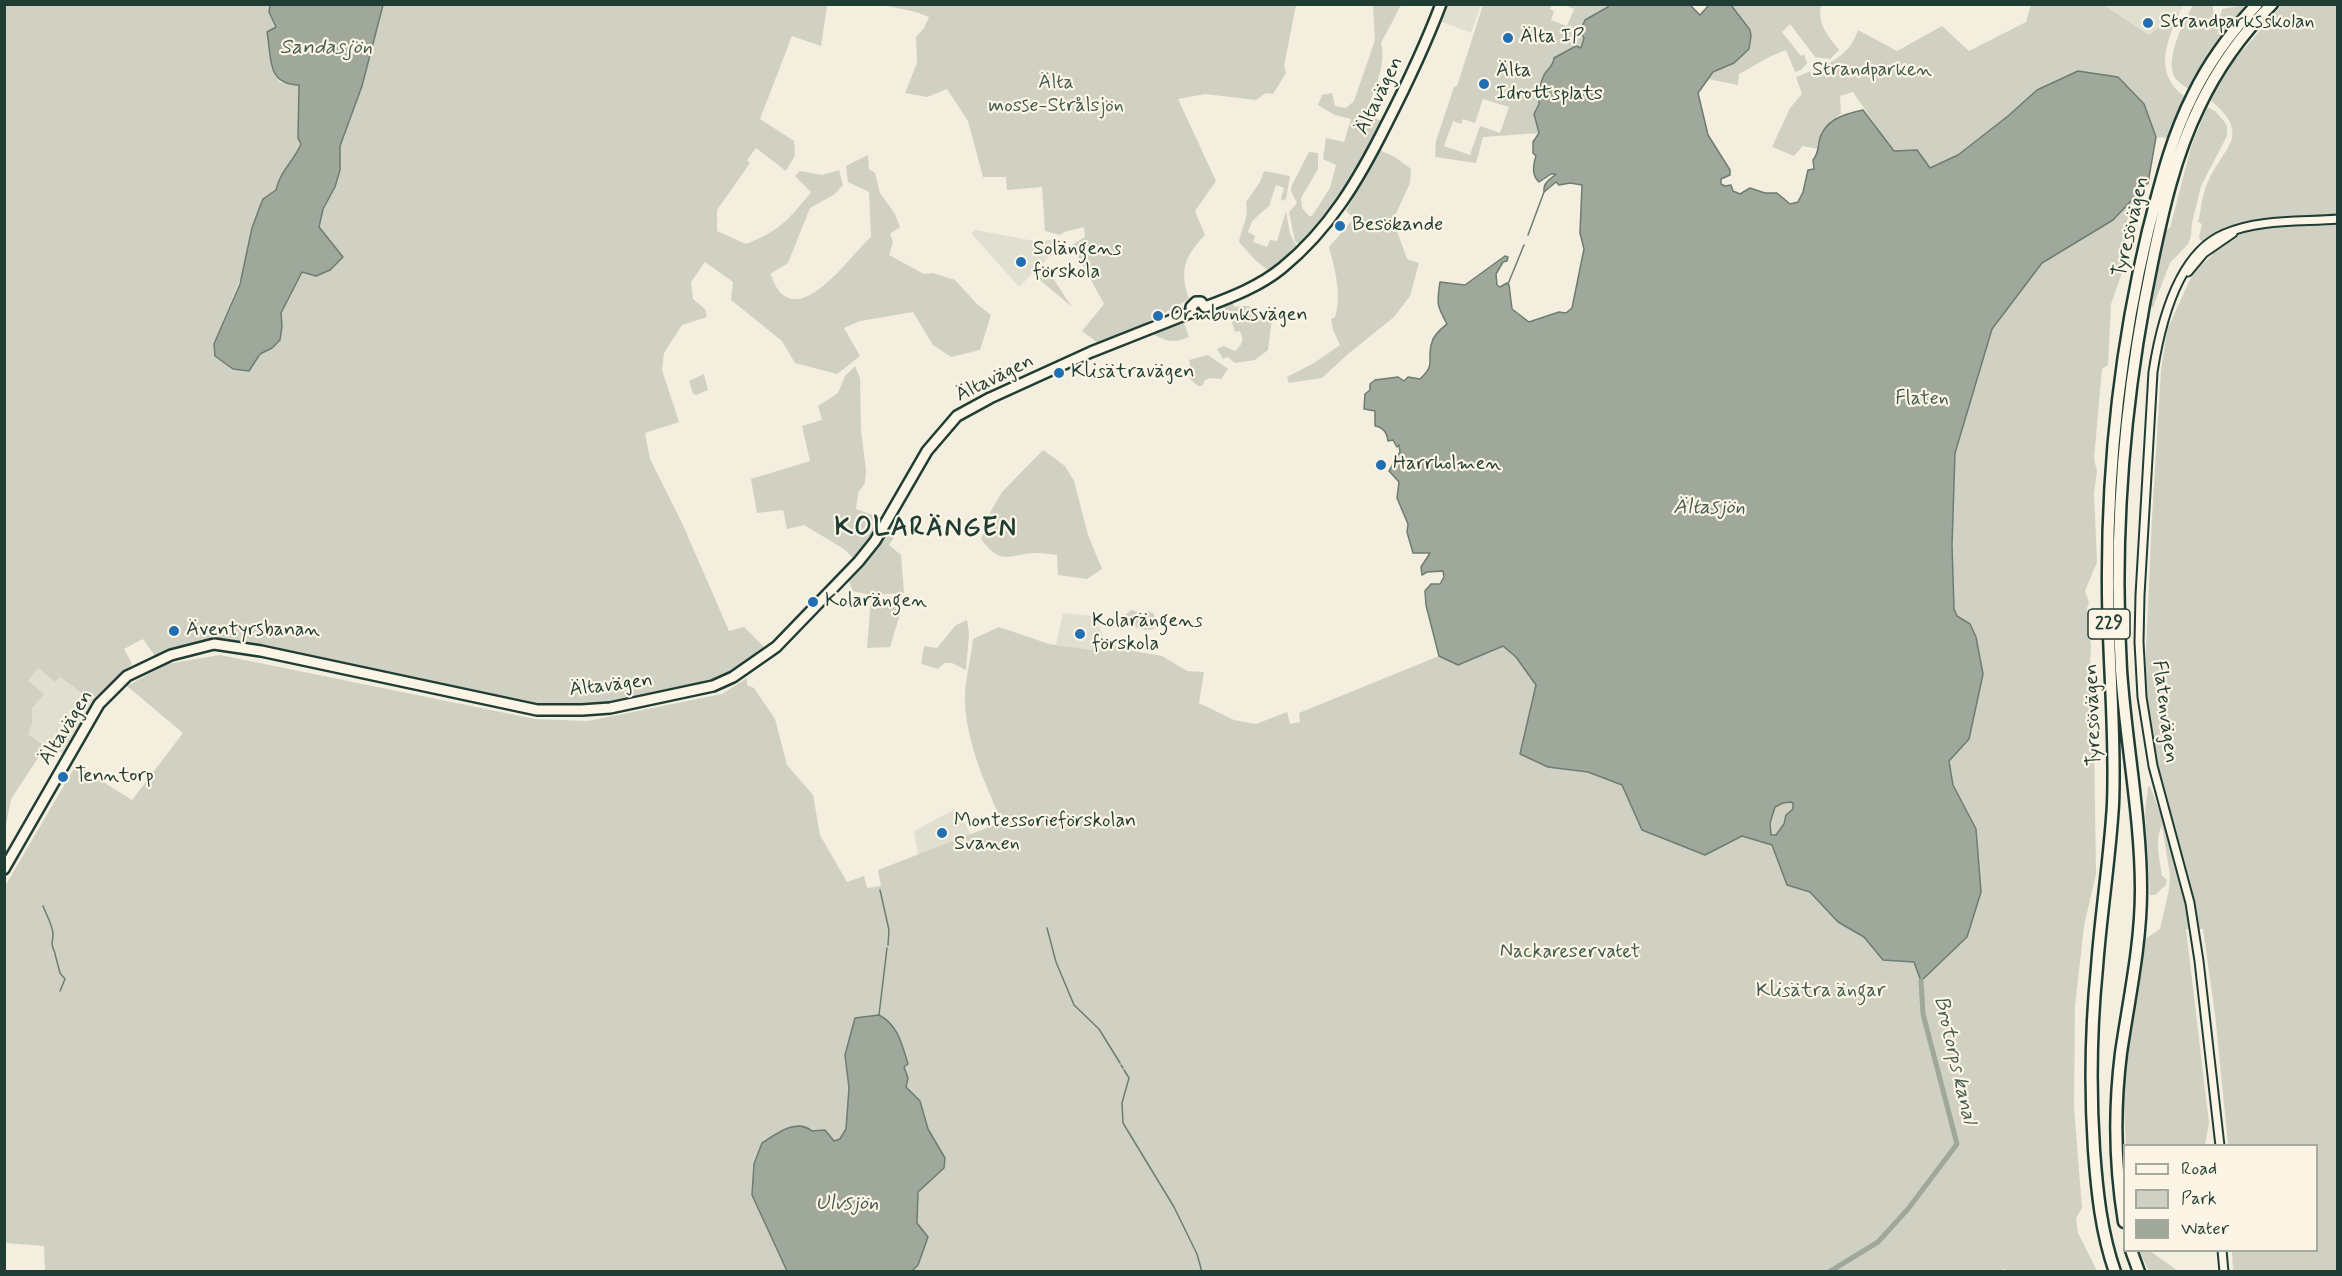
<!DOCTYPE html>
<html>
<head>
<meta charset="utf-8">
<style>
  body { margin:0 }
  #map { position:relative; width:2342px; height:1276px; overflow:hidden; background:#f3eede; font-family:Mynerve,sans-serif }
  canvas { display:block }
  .frame { position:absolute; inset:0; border:6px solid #1f3d34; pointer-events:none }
  .legend { position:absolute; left:2123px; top:1144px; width:195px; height:108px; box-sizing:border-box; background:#fcf5e5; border:2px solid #a4ab9e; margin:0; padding:8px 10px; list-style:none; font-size:18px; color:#1f3d34 }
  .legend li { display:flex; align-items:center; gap:12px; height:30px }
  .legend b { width:30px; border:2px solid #a4ab9e }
</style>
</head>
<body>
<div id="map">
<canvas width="2342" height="1276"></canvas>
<div class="frame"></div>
<ul class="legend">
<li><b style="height:8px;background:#fcf5e5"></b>Road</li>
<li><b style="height:16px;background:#d0d1c2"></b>Park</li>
<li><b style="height:16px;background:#a0a89b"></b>Water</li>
</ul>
</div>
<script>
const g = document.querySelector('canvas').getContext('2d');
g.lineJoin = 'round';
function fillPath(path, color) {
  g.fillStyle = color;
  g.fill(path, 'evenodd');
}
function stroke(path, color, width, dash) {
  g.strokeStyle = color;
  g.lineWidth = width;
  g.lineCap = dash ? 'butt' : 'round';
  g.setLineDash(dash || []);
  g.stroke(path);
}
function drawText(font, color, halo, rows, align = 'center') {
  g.font = font + ' Mynerve,sans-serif';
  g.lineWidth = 4.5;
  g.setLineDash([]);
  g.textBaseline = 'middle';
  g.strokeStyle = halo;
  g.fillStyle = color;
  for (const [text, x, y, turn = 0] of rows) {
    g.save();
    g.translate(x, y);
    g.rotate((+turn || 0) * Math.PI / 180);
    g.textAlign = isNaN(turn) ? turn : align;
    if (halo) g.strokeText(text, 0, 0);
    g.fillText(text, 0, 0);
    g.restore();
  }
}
fillPath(new Path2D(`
  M1443 5H1481L1471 33 1437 20Z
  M2104 5H2184L2180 11 2149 35Z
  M976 230 1039 242 1054 239 1060 246 1019 287 971 233Z
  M1063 613 1091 616 1098 624 1104 638 1091 650 1056 645Z
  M38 668 55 681 60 677 97 701 80 724 64 754 28 734 32 724 27 681Z
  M953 810 962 817 971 835 918 855 914 831Z`), '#e1dfd0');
fillPath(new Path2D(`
  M5 5H270L276 27 267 32 274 75 280 82 299 85 298 138 301 144C294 161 280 171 276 190L214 344 215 356 233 369 266 349 272 348 282 326 281 313 302 272 316 276 330 270 343 257 319 227 323 209 335 187 340 170V146L362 86 383 5H839L827 6 821 46 792 36 760 119 794 141 795 155 786 171 756 148 747 160 750 163 717 210V231L746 244C779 231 789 220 811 192L795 176 800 171 822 175 839 170 843 185 835 194 810 208 788 263 770 274C773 279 775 286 779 291 806 323 853 252 871 237L869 192 848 182 846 166 868 155 869 169 875 173 880 193 895 214 900 227 890 234 893 242 889 255 924 274 933 273 955 280 977 304 991 315 980 350 951 357 933 345 913 312 860 321 844 328 860 356 837 374 795 363 782 341 731 300 733 282 705 262 691 282 693 299 705 309 707 317 682 325 664 353 662 370 679 422 645 433 650 459 682 523 729 631 744 627 767 650 742 667 705 685 638 700 576 708H539L213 642 155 656 143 639 124 649 132 664 92 700 60 677 55 682 38 668 28 681 44 694 32 708V724L28 734 46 746 11 799 5 830Z
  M883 5H1296L1284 66 1286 73 1273 94 1266 93 1256 100 1205 94 1178 99 1216 181 1195 211 1205 235C1185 256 1179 269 1189 299L1142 325 1098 343 1082 331 1104 304 1072 245 1085 237 1084 227 1064 232 1060 235 1045 231 1042 187 1007 190 1006 177H983L968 121 947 89 927 97 905 93 917 63 916 37 924 28 929 17 916 12Z
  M1373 5H1401L1381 43C1387 65 1373 93 1365 114L1382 121 1351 181 1336 201 1299 245 1295 241 1289 212 1297 203 1291 191V187L1309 152 1318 153V169L1301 198 1302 208 1309 216H1312L1330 188 1336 165 1323 159 1326 138 1344 142 1351 119 1335 115 1318 105 1322 95 1332 93 1335 106 1346 108 1354 101 1375 40Z
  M1483 5H1552L1550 9 1554 11 1551 20 1567 26 1574 9 1564 5H1608V7L1593 15 1583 45 1553 66 1544 76 1540 104 1534 114 1539 133 1483 137 1476 163 1435 157 1436 141 1454 87 1457 86ZM1483 99 1509 107 1500 133 1480 126 1470 155 1444 146 1453 121 1461 124 1463 119 1475 123Z
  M1731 5H1821C1817 24 1828 36 1839 50L1830 59 1815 57 1790 24 1782 32 1801 56 1804 54 1807 63 1801 70 1795 72 1786 50 1771 56 1739 74 1738 85 1708 79 1718 68 1729 67 1738 13Z
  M2031 5H2104L2149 35 2180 11C2166 43 2153 73 2185 97L2167 138 2156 137 2155 134H2152L2124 231 2127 259 2111 304 2108 365 2102 369 2094 459 2097 471 2094 494 2097 562 2085 591 2089 603 2087 608 2091 647 2090 661 2093 674 2096 874 2084 926 2075 1006 2074 1107 2082 1208 2076 1218 2078 1233 2096 1269 2095 1271 2011 1272 2004 1269 1996 1272H45L44 1246 5 1243V886L76 765 132 800 183 733 127 686 167 664 220 655 535 719 588 721 722 694 747 678V685L754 688 775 719 787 765 813 795 820 835 847 882 864 876 867 888 881 886 878 870 1002 822C986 785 967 745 965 703 964 683 971 660 973 639L999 627 1049 644 1091 650 1104 638 1122 649 1162 656 1187 671 1204 672 1199 703 1234 720 1256 724 1287 712 1290 724 1300 722 1299 713 1439 656 2133 93 2037 90 2008 116 1958 156 1930 168 1894 152 1853 92 1840 96 1841 114C1828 125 1820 131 1818 149L1803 146 1794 156 1772 147 1790 108 1802 94 1796 77C1822 67 1849 59 1858 30L1897 51 1942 26 1969 51 2026 22Z
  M2193 5H2212L2215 17 2206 31C2216 27 2220 20 2222 9L2245 5 2223 35 2190 90C2185 87 2179 83 2175 78 2164 59 2184 22 2193 5Z
  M2282 5H2337V1271H2233L2232 1251 2316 1250V1146L2228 1144 2215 1014 2203 929H2186L2209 1123 2205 1145 2126 1146 2123 1090 2145 939 2160 929 2169 889 2170 875 2162 825C2154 841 2160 860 2162 876L2167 880 2165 886 2155 895H2150L2145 812 2148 787 2150 786 2162 818 2144 692 2152 518 2161 370 2167 330 2193 273 2213 254 2199 238 2202 224 2198 222C2201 212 2201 200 2205 190 2219 147 2257 138 2209 99L2225 71Z
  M2207 107 2215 111 2223 120 2227 126V136L2201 186 2192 223 2191 236 2188 244 2170 263 2153 307 2147 309 2165 230 2170 228 2191 147Z
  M1379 150 1395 157 1411 169 1410 183 1393 220 1407 259 1419 263 1410 296 1394 317 1348 354 1322 378 1289 383 1287 377 1314 363 1340 345 1333 330 1331 319 1335 317C1342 294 1335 269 1329 247L1354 218 1346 211Z
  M1264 171 1290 176 1286 199 1282 201 1281 199 1284 188 1276 185 1269 206 1252 221 1248 232 1255 236 1253 242 1267 247 1270 240 1277 241 1286 211 1290 234 1297 247 1269 271 1255 260 1239 242C1242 225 1249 220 1246 202L1260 182Z
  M1045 266 1072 307 1034 275Z
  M1232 303 1235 307C1248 304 1263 308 1272 319L1268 350 1255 360 1235 363 1228 357 1223 359 1217 349 1224 346 1235 351C1243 344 1244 340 1240 331L1235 332 1230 316 1224 307Z
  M1182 318 1189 337C1169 346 1165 338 1146 332Z
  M1208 355 1228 369 1221 379 1210 378 1205 380 1202 386H1198L1189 378 1191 371 1189 360Z
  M855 366 860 378 861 430 866 471 865 483 858 493 856 509 881 518 871 537 853 558 844 549 804 525 787 529 783 510 757 513 751 479 810 461 802 426 822 420 818 406 838 393 845 376Z
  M704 374 708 390 696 395 693 394 689 381Z
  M1043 450 1065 466 1074 481 1088 535 1102 569 1087 579 1058 575 1057 555C1050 554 1043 553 1037 553 1010 553 1002 568 981 539L991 511 1002 492Z
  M889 523 896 526 897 533 889 545 901 555 904 593 870 595 853 591 848 578Z
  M903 597 904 601 890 647 867 648 871 598Z
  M1131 610 1142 613 1149 611 1154 614 1156 628C1143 633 1135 627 1125 619V615Z
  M967 620 969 633 966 670 952 663H944L938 669 921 664 924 646 937 648 956 625Z
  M2139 1251H2150L2178 1271H2149Z`), '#d0d1c2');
const water = new Path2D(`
  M270 5H383L362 86 340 146V170L335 187 323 209 319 227 343 257 330 270 316 276 302 272 281 313 282 326 280 340 272 348 260 354 249 371 233 369 215 356 214 344 240 284 252 228 259 209 263 199 276 190C280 171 294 161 301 144L298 138 299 85C266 84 272 59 267 32L276 27 269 12Z
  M1731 5 1750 30 1751 36 1749 49 1734 63 1713 72 1698 93 1708 135 1730 170V175L1721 179V184L1725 186 1731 185 1733 191 1740 194 1750 188 1765 193H1777L1790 204 1798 202 1803 192 1808 170 1814 169 1813 160C1818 154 1818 149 1819 142 1823 120 1844 114 1863 110L1894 151 1917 150 1930 168 1958 155 2008 116 2037 90 2078 71 2118 77 2144 104 2156 137 2148 183 2113 220 2042 263 1992 329 1955 453 1952 545 1954 609 1957 616 1970 624 1976 637 1983 674 1969 739 1949 761 1953 785 1976 829 1981 892 1967 937 1921 981 1914 962 1883 960 1864 937 1838 922 1810 892 1787 885 1772 845 1742 836 1705 855 1642 830 1622 785 1588 772 1548 767 1520 754 1536 685 1516 657 1503 646 1458 665 1439 656 1426 605 1425 591 1431 584H1440L1444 577 1443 571 1427 572 1422 575 1421 567 1430 553H1413L1407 532 1408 524 1397 498 1399 482 1389 471 1400 452 1399 445 1397 447 1393 440 1388 441C1387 433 1383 427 1375 426V411L1364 409 1365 394 1370 390V384L1375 380 1398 377 1404 381 1408 377 1420 379C1437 364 1426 359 1432 342 1434 334 1442 328 1447 324 1436 304 1437 303 1440 282L1465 285 1505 256 1508 257 1507 261 1503 262 1496 274 1497 285 1500 287 1507 283 1509 285 1512 309 1529 322 1559 312 1566 313 1572 308 1584 249 1580 233 1582 185 1570 183 1559 185 1556 182 1544 192C1543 182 1550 180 1556 174H1551L1539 182C1532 176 1533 165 1536 156L1533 153V142L1539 133 1534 114 1539 104C1538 96 1540 83 1544 75 1548 68 1553 67 1554 58L1576 46 1581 48 1584 38 1580 31 1585 20 1608 7V5H1690L1700 15 1709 5ZM1790 802 1793 803V809L1786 815 1784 824 1776 835H1771L1770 823 1775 807 1783 803Z
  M879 1015C898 1025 902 1044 908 1064L904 1067 908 1078 906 1087 920 1101 928 1129 945 1158 944 1168 918 1192 917 1223 928 1237 918 1265 911 1272 787 1271 752 1195 754 1164 762 1143C776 1134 796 1118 812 1131L825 1130 834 1141 840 1139 846 1129 849 1088 845 1055 855 1018Z`);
fillPath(water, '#a0a89b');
stroke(water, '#6c7d72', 1.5);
stroke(new Path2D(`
  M1528 235 1544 192
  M1508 284 1524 245
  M880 890 889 930 888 945
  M43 906C46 914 53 926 53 934 53 943 50 942 55 953
  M1047 928 1056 962 1074 1005 1099 1029 1120 1063
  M55 954 60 973 65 979 60 991
  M879 1015 887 948
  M1121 1065 1123 1068
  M1124 1070 1129 1078 1122 1103 1123 1123 1174 1207 1197 1254 1202 1272`), '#6c7d72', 1.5);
stroke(new Path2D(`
  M1829 1272 1878 1242 1908 1209 1957 1144 1923 1014 1921 981`), '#a0a89b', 5);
const minor = new Path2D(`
  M2188 272 2204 253 2233 233
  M2220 1146 2199 961 2190 903 2153 766 2142 697 2139 642 2140 595 2153 372C2160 327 2177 254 2224 234 2258 219 2300 222 2338 219
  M2222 1250 2224 1272`);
const major = new Path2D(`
  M1205 307C1232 297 1260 286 1282 268 1330 229 1359 179 1386 125 1406 86 1425 46 1441 4
  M1192 312 1191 307 1196 302H1201L1205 307
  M4 869 99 704 127 676 171 655 214 644 261 651 537 710H582L610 708 713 686 733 677 776 647 859 561 875 541 927 451 957 416 990 398 1091 352 1192 312`);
const highway = new Path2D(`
  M2124 1222C2115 1167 2114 1109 2121 1053 2129 998 2141 945 2141 890 2141 817 2126 744 2121 670 2113 534 2124 397 2152 263 2163 210 2175 156 2199 107 2217 69 2242 34 2272 4
  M2131 1250 2139 1272
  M2115 1272C2101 1232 2097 1191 2094 1150 2090 1089 2091 1027 2097 967 2101 912 2110 858 2113 804 2116 732 2108 660 2108 588 2107 468 2120 348 2148 231 2160 185 2171 138 2193 95 2209 62 2232 31 2257 4`);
stroke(minor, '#1f3d34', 11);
stroke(major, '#1f3d34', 14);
stroke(highway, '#1f3d34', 15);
stroke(minor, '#fcf5e5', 7);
stroke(major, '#fcf5e5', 9);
stroke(highway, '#fcf5e5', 10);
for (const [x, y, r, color] of [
  [2148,23,6,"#1f6fb2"],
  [1508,38,6,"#1f6fb2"],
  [1484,84,6,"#1f6fb2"],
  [1340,226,6,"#1f6fb2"],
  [1021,262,6,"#1f6fb2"],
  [1158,316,6,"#1f6fb2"],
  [1059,373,6,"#1f6fb2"],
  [1381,465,6,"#1f6fb2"],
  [813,602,6,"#1f6fb2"],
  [174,631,6,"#1f6fb2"],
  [1080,634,6,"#1f6fb2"],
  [63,777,6,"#1f6fb2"],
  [942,833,6,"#1f6fb2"]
]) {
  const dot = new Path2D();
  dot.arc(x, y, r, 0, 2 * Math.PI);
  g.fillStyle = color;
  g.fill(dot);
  stroke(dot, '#fcf5e5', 2);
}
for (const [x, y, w] of [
  [2109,624,42]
]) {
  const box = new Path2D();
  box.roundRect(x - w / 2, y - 15, w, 30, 4.5);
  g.fillStyle = '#fcf5e5';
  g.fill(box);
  stroke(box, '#1f3d34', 1.5);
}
drawText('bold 18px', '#1f3d34', null, [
  ["229",2109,624]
]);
drawText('20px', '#1f3d34', '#fcf5e5', [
  ["Strandparksskolan",2160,23],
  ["Älta IP",1520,38],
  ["Älta",1496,72],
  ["Idrottsplats",1496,95],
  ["Besökande",1352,226],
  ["Solängens",1033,250],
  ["förskola",1033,273],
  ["Ormbunksvägen",1170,316],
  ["Klisätravägen",1071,373],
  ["Harrholmen",1393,465],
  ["Kolarängen",825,602],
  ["Kolarängens",1092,622],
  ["förskola",1092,645],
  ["Äventyrsbanan",186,631],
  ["Tenntorp",75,777],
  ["Montessorieförskolan",954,822],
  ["Svanen",954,845]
], 'left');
drawText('20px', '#425b50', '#fcf5e5', [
  ["Strandparken",1872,71],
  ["Älta",1056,84],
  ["mosse-Strålsjön",1056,107],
  ["Flaten",1922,400],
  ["Nackareservatet",1570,953],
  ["Klisätra ängar",1821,992]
]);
drawText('20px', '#1f3d34', '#fcf5e5', [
  ["Ältavägen",1380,96,-64],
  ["Tyresövägen",2132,227,-77],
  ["Ältavägen",995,379,-26],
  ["Ältavägen",611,686,-7],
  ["Flatenvägen",2164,712,83],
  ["Tyresövägen",2094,715,-92],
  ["Ältavägen",67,728,-58]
]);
drawText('italic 21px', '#465d53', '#fcf5e5', [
  ["Sandasjön",326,49],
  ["Ältasjön",1709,509],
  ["Brotorps kanal",1954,1060,77],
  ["Ulvsjön",847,1205]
]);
g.letterSpacing = '1.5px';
drawText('bold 26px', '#1f3d34', '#fcf5e5', [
  ["KOLARÄNGEN",926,530]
]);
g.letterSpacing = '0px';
</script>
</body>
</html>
